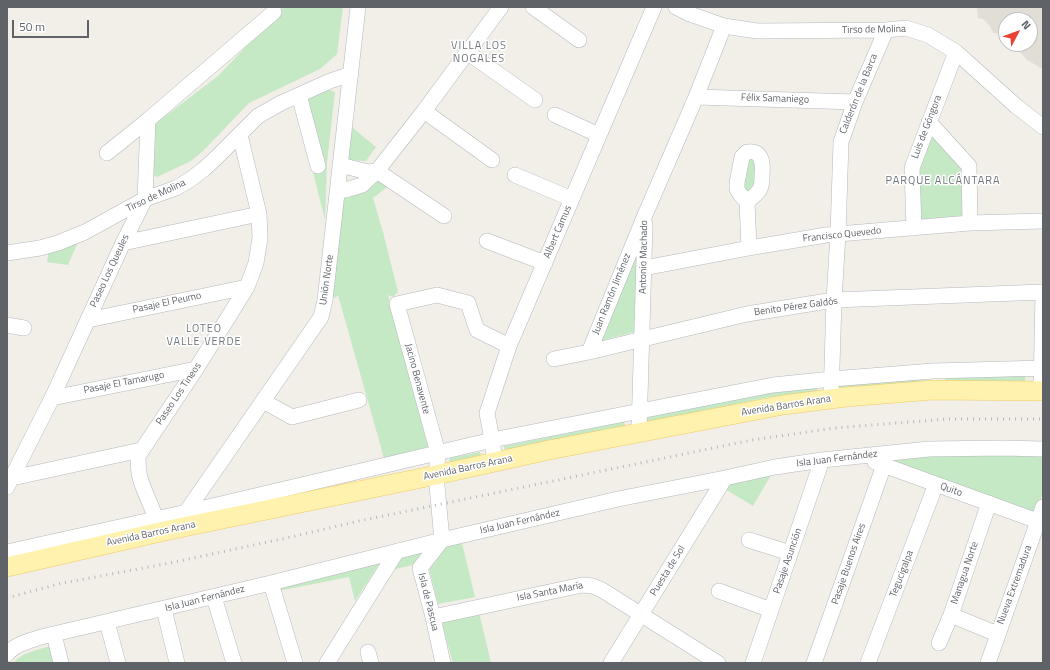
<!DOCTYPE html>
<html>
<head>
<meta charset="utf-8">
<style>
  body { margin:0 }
  #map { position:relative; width:1050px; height:670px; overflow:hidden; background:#f1efe8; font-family:"Titillium Web",sans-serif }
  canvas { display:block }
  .frame { position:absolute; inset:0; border:8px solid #5f6368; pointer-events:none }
  .north { position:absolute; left:998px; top:12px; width:40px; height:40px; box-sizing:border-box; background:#fff; border:1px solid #bfc1c3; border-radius:50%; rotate:49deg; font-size:11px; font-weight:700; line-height:16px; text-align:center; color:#5f6368 }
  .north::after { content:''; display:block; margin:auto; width:14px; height:18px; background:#ea4335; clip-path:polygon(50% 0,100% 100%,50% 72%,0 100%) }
  .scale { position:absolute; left:12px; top:20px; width:77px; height:18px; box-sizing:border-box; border:2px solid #5f6368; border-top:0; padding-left:5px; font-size:12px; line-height:14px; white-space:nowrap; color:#5f6368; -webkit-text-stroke:3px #fff; paint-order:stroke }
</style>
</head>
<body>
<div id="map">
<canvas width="1050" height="670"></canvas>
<div class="frame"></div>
<div class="north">N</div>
<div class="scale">50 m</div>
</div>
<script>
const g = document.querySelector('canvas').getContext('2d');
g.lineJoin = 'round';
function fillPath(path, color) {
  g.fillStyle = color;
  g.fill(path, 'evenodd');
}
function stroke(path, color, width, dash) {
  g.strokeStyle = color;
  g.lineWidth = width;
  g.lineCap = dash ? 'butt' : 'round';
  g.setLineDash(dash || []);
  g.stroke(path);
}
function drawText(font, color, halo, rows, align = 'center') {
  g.font = font + ' "Titillium Web",sans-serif';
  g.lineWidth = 3;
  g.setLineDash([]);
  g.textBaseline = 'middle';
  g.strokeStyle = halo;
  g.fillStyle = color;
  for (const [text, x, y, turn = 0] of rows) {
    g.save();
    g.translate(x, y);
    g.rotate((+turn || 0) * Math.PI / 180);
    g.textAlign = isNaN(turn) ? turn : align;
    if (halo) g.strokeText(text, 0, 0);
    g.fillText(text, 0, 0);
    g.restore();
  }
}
fillPath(new Path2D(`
  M977 7H1043V69L1027 60 1021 53 1011 45 1030 44V20H1006V35L1005 34 993 33 990 26 983 19 978 18Z`), '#e1ded6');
fillPath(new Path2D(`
  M284 7H343L337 54 320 69 249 103 203 151 191 161 157 177 151 174 155 124 218 76Z
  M329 90 335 92 327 162 325 220 313 172 320 170 304 100Z
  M348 124 376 147 366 161 350 160 345 156Z
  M932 133 961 168 963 173 964 216 921 223 919 168Z
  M752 156 759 173 752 193 743 192 745 162Z
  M380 176 391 184 373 198 383 232 398 292 393 297 388 295 428 447 384 458 338 295 335 298 329 294 340 195Z
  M81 235 68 265 47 262 49 249Z
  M638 252V331L600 341Z
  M921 376 927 385 838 392V382Z
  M1025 376 1026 385 942 387 946 378Z
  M815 385 819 394 769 397 646 423 644 415Z
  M624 422 626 428 505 454 504 446Z
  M480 452 482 459 448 466 450 458Z
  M1043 453V493L1035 516 880 459 897 454Z
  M771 475 753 506 725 489 729 483Z
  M461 539 475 597 438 604 429 568 443 542Z
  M422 549 425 553 421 563 387 571 393 559Z
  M381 561 355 601 349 577 278 591 276 587Z
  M479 612 491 663H453L441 620Z
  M51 646 58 663H13C23 652 37 650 51 646Z`), '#c5e8c5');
const minor = new Path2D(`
  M533 7 579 40
  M676 7 690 14 724 26 757 31 886 30 906 28 928 35 956 52 1016 106 1043 127
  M467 52 535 100
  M299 95 318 166
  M696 97 855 102
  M424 111 492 160
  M555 115 599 135
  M929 122 969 166 970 223
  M107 153 148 120 274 12
  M340 165 368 172 377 171
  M377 171 444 216
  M515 175 572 199
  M338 191 349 189 362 185 377 171 424 111 501 7
  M747 202 740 194 737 189V183L742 157 747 152C763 149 763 165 762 176 762 180 762 185 760 189 757 194 752 198 747 202L749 248
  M914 228 912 168 956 52
  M487 241 545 263
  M123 243 259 214
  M7 253 40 248 58 243 85 232 145 199 176 188 191 179 204 169 216 158 258 116 281 103 330 81 351 74
  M644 268 749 248 826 235 970 223 1043 221
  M88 320 247 287
  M7 325 24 328
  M589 352 645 215 696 97 724 26
  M554 359 589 352 747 314 834 300 1043 292
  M1041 391 1043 293
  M52 398 196 369
  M831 399 834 300 838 234 841 142 855 102 886 30
  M263 401 292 417 359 400
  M639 432 645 224
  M495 462 492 440 487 413 509 346 654 7
  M875 462 1043 523
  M12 478 141 450
  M7 487 52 398 123 243 145 199 148 120
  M184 515 321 317 325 300 358 7
  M158 528C155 511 146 497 141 481 138 473 138 465 138 456L196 369 247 287 256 263 260 238 259 214 240 135
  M749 540 790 553
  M7 552 187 512 492 440 773 385 832 379 933 371 1043 368
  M271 583 295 663
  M719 591 771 610
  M214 597 234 663
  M164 609 177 663
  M951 615 997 634
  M433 617 582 585 593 586 602 590 718 663
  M107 622 118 663
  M54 635 61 663
  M939 643 951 615 989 503
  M368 652 371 663
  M7 654C15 644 29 641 41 637L271 583 442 540 618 499 725 478 775 467 822 460 929 449 1003 448 1043 449
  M327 663 397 551
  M443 663 433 617 420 568 442 540 436 475 438 453 397 304 437 295 468 303 477 330 509 346
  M611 663 725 478
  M753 663 822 460
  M814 663 884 465
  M868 663 936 484
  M988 663 1043 507`);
const major = new Path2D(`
  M7 567 169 530 436 475 549 450 783 405 846 397 933 390 1043 391`);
stroke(minor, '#b5b8bc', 16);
stroke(major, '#f2c960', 20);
stroke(minor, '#fff', 15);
stroke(major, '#fff2af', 19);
stroke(new Path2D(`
  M7 598 58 584 170 563 291 537 359 521 752 440 835 428 947 419H1043`), '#b6b7b8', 3, [1, 5]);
drawText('10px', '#5f6368', '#fff', [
  ["Tirso de Molina",874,30,-1],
  ["Calderón de la Barca",859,94,-68],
  ["Félix Samaniego",775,99,2],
  ["Luis de Góngora",927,127,-69],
  ["Tirso de Molina",156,196,-25],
  ["Albert Camus",558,232,-67],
  ["Francisco Quevedo",842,235,-6],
  ["Antonio Machado",644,257,-89],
  ["Paseo Los Queules",110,271,-65],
  ["Unión Norte",327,280,-82],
  ["Juan Ramón Jiménez",612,294,-68],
  ["Pasaje El Peumo",167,303,-12],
  ["Benito Pérez Galdós",796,307,-8],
  ["Jacino Benavente",417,379,75],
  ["Pasaje El Tamarugo",124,383,-11],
  ["Paseo Los Tineos",179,394,-56],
  ["Avenida Barros Arana",786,406,-9],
  ["Isla Juan Fernández",837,459,-7],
  ["Avenida Barros Arana",468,468,-12],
  ["Quito",951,490,20],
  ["Isla Juan Fernández",520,522,-13],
  ["Avenida Barros Arana",151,534,-12],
  ["Pasaje Asunción",788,561,-71],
  ["Pasaje Buenos Aires",849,564,-71],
  ["Puesta de Sol",668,571,-58],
  ["Managua Norte",965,573,-71],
  ["Tegucigalpa",902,574,-69],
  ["Nueva Extremadura",1015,585,-70],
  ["Isla Santa María",550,592,-11],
  ["Isla Juan Fernández",205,599,-14],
  ["Isla de Pascua",428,602,76]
]);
g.letterSpacing = '1px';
drawText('11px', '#70757a', '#fff', [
  ["VILLA LOS",479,46],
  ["NOGALES",479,59],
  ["PARQUE ALCÁNTARA",943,181],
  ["LOTEO",204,329],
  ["VALLE VERDE",204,342]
]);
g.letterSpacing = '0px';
</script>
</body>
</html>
